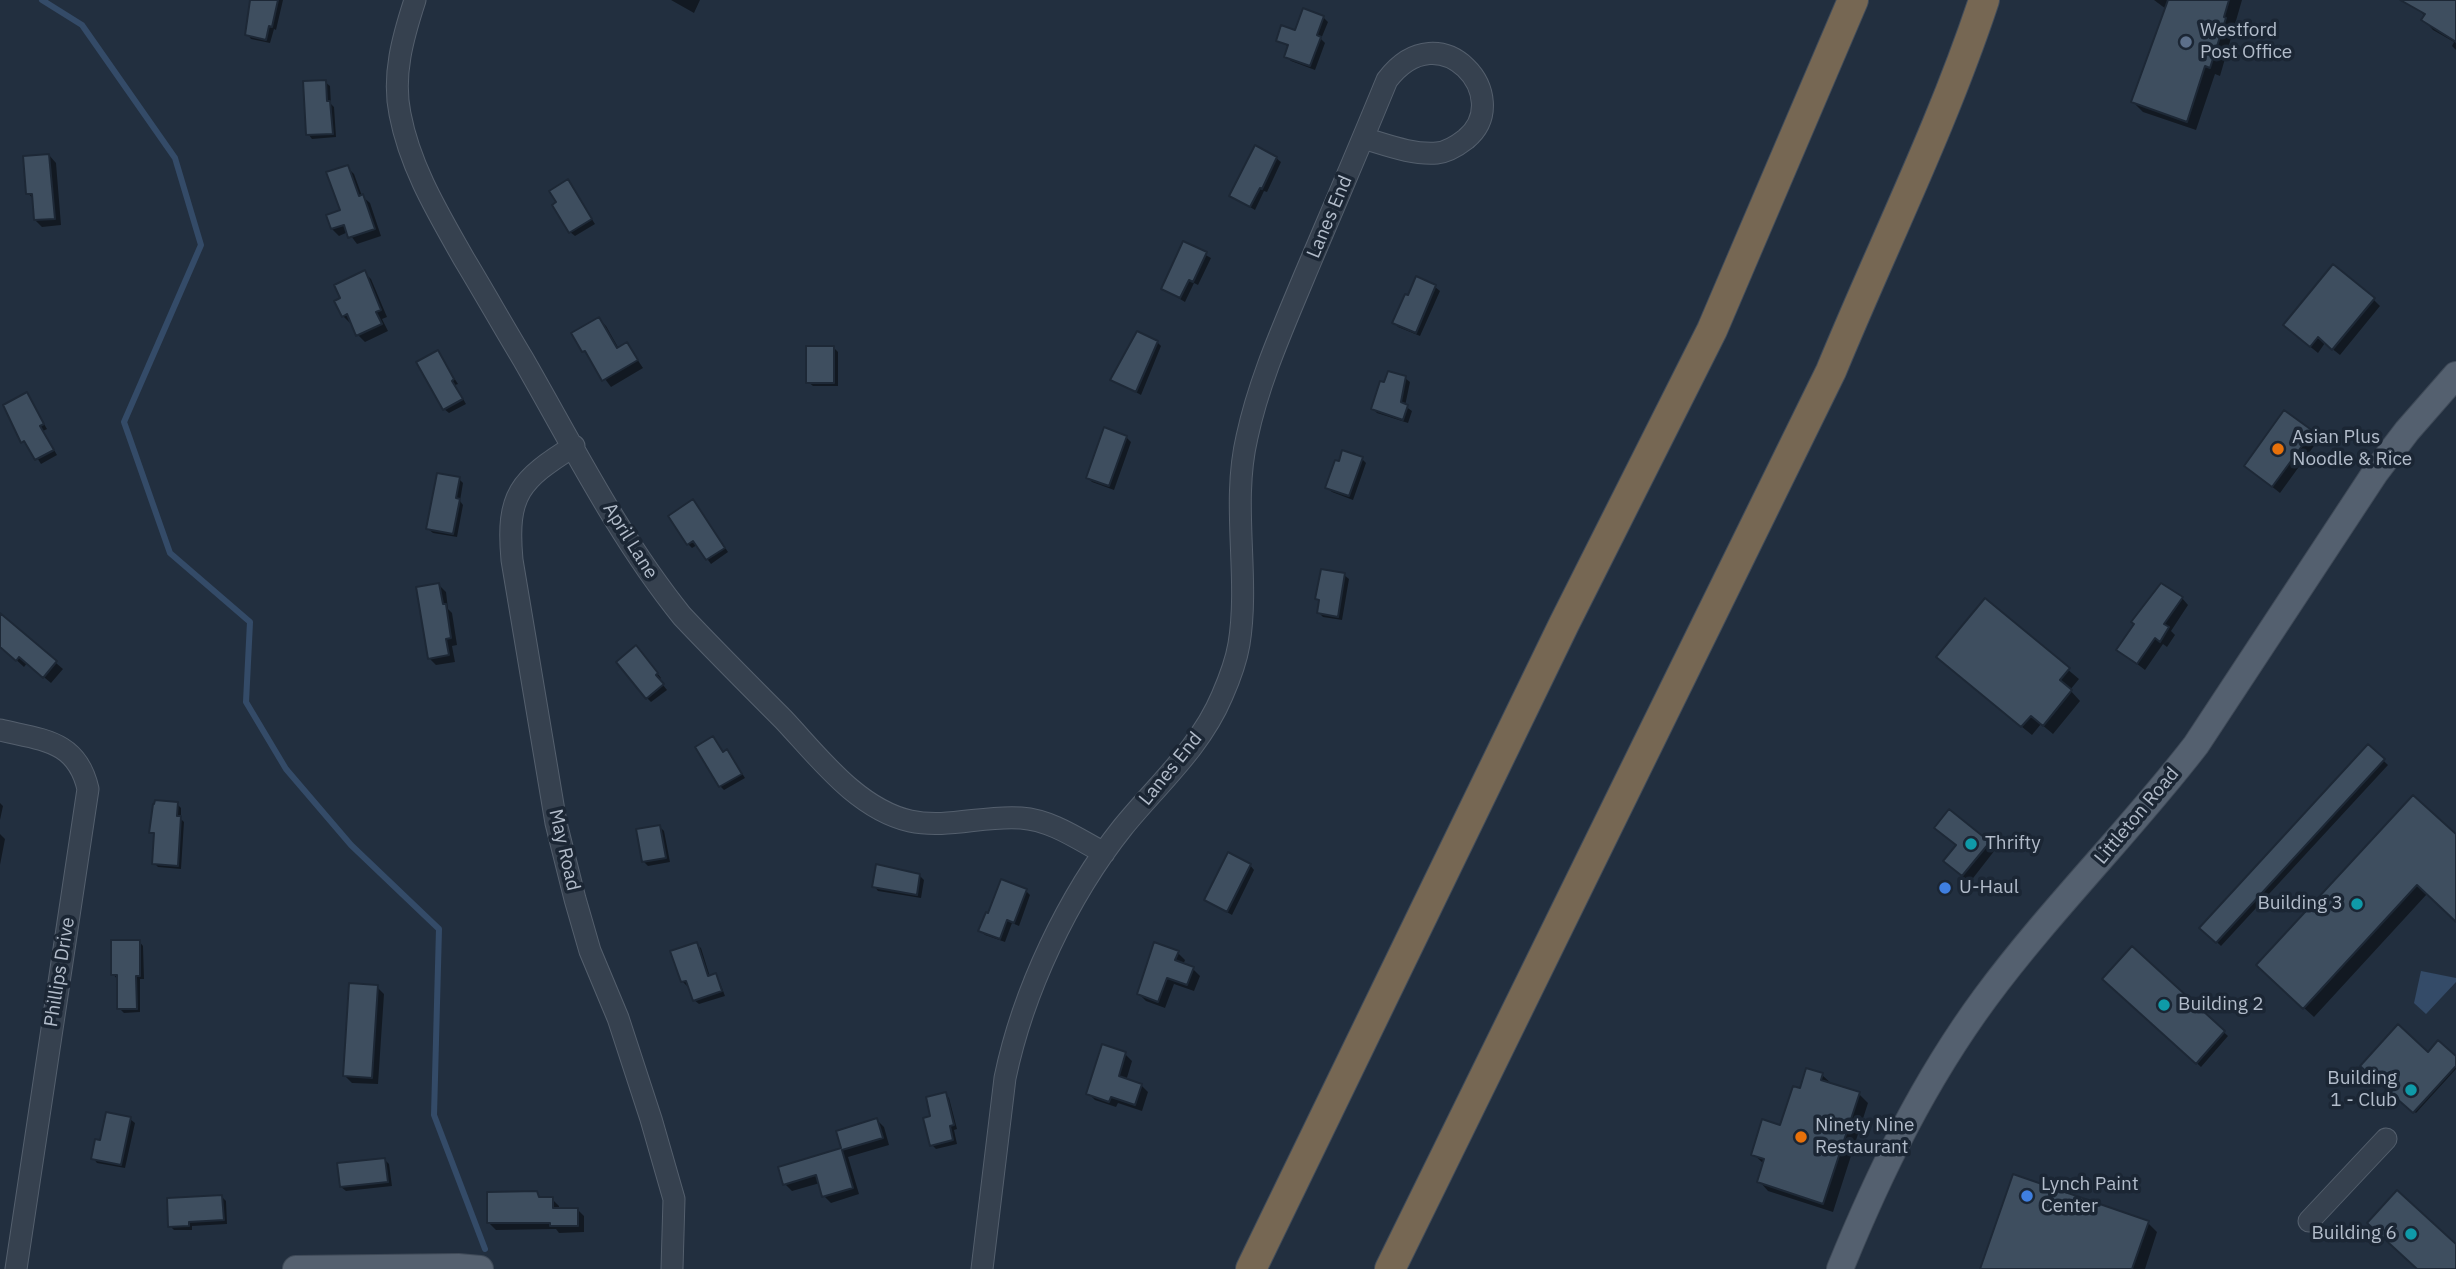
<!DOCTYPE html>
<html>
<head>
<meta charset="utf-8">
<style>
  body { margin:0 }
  canvas { display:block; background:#222f3f }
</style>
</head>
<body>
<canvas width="2456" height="1269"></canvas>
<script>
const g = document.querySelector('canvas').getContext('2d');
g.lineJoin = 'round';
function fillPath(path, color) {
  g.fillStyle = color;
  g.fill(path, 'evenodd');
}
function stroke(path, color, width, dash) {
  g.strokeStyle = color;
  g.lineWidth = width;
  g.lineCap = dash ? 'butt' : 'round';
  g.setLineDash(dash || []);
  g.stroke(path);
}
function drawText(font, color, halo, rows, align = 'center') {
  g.font = font + ' "IBM Plex Sans",sans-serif';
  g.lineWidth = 7;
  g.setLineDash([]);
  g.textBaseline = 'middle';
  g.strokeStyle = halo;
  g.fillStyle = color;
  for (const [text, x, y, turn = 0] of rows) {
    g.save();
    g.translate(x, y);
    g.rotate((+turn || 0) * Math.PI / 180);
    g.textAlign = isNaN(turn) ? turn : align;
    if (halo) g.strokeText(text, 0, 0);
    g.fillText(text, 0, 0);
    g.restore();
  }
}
fillPath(new Path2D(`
  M2421 971 2456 978V982L2426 1014 2414 1003Z`), '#344b68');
fillPath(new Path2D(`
  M251 0H283L276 30 274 29 270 43 251 39 247 34Z
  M671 0H700L694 13Z
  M2154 0H2242L2220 76 2215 74 2196 130 2143 112 2133 102 2166 9Z
  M2419 0H2456V50L2452 46 2454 42 2433 30 2424 20 2426 17 2418 9Z
  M1323 17 1328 22 1321 39 1325 43 1315 70 1291 61 1286 56 1289 47 1278 40Z
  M325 82 330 86 331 104 334 107 336 137 312 139 308 134Z
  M49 155 56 163 61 225 42 227 35 220 34 200 28 193Z
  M1276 158 1281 162 1267 192 1264 191 1255 210 1231 196Z
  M347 167 354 174 362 196 370 203 381 236 357 244 348 232 339 236 332 229 342 211Z
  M568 182 595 224 575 236 570 232 558 203Z
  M1184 243 1211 258 1198 285 1194 283 1185 302 1163 289Z
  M364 272 371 279 387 317 382 319 388 331 365 342 358 335 352 322 350 323 343 316 342 299Z
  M1435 287 1440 291 1420 336 1398 327 1394 323Z
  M2373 299 2380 306 2340 355 2325 343 2318 353 2292 332Z
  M599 319 606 326 619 349 627 344 643 368 611 387 584 351Z
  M1157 342 1161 346 1141 395 1112 379Z
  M834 348 838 352V386H813L808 382Z
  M437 352 458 384 455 385 466 404 449 413 444 409Z
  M1405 378 1410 382 1405 406 1412 411 1408 423 1377 413 1373 409Z
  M26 394 47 429 43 431 57 455 41 464 29 445 23 442Z
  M2312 432 2319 439 2280 493 2246 466Z
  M1126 437 1131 442 1114 490 1092 482 1088 478Z
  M1362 459 1366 463 1353 500 1332 492 1327 488Z
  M459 479 463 483 460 501 463 505 457 537 433 533 428 529Z
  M697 505 728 552 711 564 697 545 692 548 688 544Z
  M1344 575 1349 579 1342 620 1323 617 1319 613 1320 602 1317 599Z
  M439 585 446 592 448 609 452 613 457 645 452 646 455 662 436 665 429 658Z
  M2182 598 2188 605 2171 631 2175 635 2167 647 2163 644 2145 670 2119 650Z
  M1985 600 2079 679 2070 690 2080 701 2053 734 2041 724 2032 735 1948 667Z
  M6 620 63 669 51 683 27 663 24 667 0 645V627Z
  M640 652 661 678 659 680 667 690 651 702 647 698Z
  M713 738 724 753 731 756 745 778 724 790 720 786Z
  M2368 746 2388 765 2221 946 2202 928Z
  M0 803 3 806 0 820Z
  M177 804 181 808V819L184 822 181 869 158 867 154 863 156 837 151 832Z
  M660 827 664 831 670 862 648 866 644 862Z
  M0 834 5 839 0 865Z
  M2456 837V920L2427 894 2314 1017 2268 975Z
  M1989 843 1995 850 1970 882 1952 868Z
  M1250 865 1254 870 1232 915 1206 900Z
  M919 875 924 880 921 898 878 891 874 886Z
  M1026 891 1030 895 1019 926 1012 923 1005 942 985 935 980 930Z
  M139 941 143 946 144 979H140V1012L124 1013 119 1008 117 979 113 974Z
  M696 944 701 948 710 977 715 975 719 980 725 996 699 1004 694 1000 689 985 687 986 682 981Z
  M2132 949 2228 1036 2201 1067 2105 979Z
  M1178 953 1185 960 1183 965 1193 969 1200 976 1194 991 1174 984 1165 1008 1146 1001 1139 994Z
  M377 987 384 994 378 1084 352 1083 345 1076Z
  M1103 1046 1125 1054 1132 1061 1126 1081 1141 1085 1148 1092 1142 1111 1118 1103 1116 1107 1095 1100 1088 1093Z
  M2428 1054 2456 1058V1069L2416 1113 2363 1066Z
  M1822 1075 1832 1084 1859 1094 1868 1103 1833 1212 1768 1191 1759 1181 1764 1164 1753 1154 1782 1127 1801 1090Z
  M945 1094 949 1098 957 1129 954 1130 957 1144 936 1149 932 1145V1117Z
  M130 1119 135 1123 125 1168 97 1163 93 1158 102 1142Z
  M877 1120 884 1127 889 1145 848 1157 859 1194 831 1203 824 1196 820 1183 792 1191 785 1184 843 1149Z
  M385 1160 389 1164 392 1186 346 1191 341 1187Z
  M536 1193 543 1199H552L559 1206V1210L577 1209 584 1216V1232L559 1233 556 1229 496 1230 489 1223Z
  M222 1197 226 1201 227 1224 192 1226V1230H174L170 1226Z
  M2148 1223 2157 1232 2145 1269H1982Z`), '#0007');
stroke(new Path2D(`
  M42 0 82 25 175 158 201 245 124 422 170 553 250 622 246 702 286 769 351 845 439 929 434 1115 485 1249`), '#344b68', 6);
const building = new Path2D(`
  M250 0H278L272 27 269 26 266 40 245 35Z
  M2168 0H2229L2224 17 2226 18 2210 68 2205 66 2187 122 2131 102Z
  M2400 0H2456V42L2421 20 2425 14Z
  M1303 8 1324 16 1317 35 1321 37 1310 66 1284 57 1288 45 1276 41 1281 25 1295 30Z
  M326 80 327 101H330L333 134 306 135 303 81Z
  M1255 145 1277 157 1262 189 1260 188 1250 207 1229 196Z
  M49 154 55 219 34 220 32 194H26L23 156Z
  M348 165 359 196 363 194 375 229 348 238 344 225 331 229 326 215 340 210 326 172Z
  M568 179 592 219 569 233 552 205 556 202 549 191Z
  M1183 241 1207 252 1193 282 1189 280 1180 298 1161 289Z
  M2333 264 2375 298 2332 350 2318 337 2310 347 2283 325Z
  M365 270 381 310 376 312 382 324 356 336 347 314 342 317 334 301 340 298 334 285Z
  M1416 276 1436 285 1416 333 1392 323 1405 294 1408 295Z
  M599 317 617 348 627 342 638 360 602 381 585 351 582 352 571 333Z
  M1137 331 1158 341 1136 392 1110 380Z
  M806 346H834V383H806Z
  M438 350 454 379 452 381 463 399 443 410 416 362Z
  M1388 371 1406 376 1401 402 1408 405 1403 420 1371 409 1380 381 1384 382Z
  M27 392 44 424 40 426 54 450 35 460 24 441 21 443 3 405Z
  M2284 410 2313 431 2272 487 2244 466Z
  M1104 427 1127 436 1109 486 1086 478Z
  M1342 450 1363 457 1349 496 1325 488 1335 460 1339 461Z
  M437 473 460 477 456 498 460 499 453 534 426 529Z
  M693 499 725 548 706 560 693 541 687 545 668 516Z
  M1321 569 1345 573 1338 617 1317 613 1319 600 1315 599Z
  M439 583 443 604H446L451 638 446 639 449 655 428 659 416 587Z
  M2161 583 2183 597 2164 624 2169 627 2160 642 2155 638 2137 664 2116 650 2134 624 2131 622Z
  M1985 598 2070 668 2060 680 2072 690 2043 726 2031 716 2021 727 1936 657Z
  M0 613 57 661 43 678 19 657 16 661 0 647Z
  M636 645 658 673 656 675 664 684 646 699 616 662Z
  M713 736 723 752 727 749 742 774 719 787 695 747Z
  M2368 744 2385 759 2216 943 2199 928Z
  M2413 795 2456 834V922L2417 885 2303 1009 2256 965Z
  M155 800 178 802 177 816H181L178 866 152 864 154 833H149L153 804H154Z
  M1949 809 1990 842 1962 876 1943 861 1956 845 1934 828Z
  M660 825 666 858 642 862 636 829Z
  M1228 852 1251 864 1227 912 1204 900Z
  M876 864 920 874 917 895 872 887Z
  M1001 879 1027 889 1014 923 1007 920 1000 939 978 931 986 912 988 913Z
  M111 940H140V976H136L137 1009H117V975H111Z
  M697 942 708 976 716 973 722 991 693 1001 686 981 681 982 670 951Z
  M1154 942 1179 951 1175 960 1194 967 1187 985 1167 978 1158 1002 1137 994Z
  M2132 946 2225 1031 2196 1064 2102 979Z
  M349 983 378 985 372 1078 343 1076Z
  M2398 1024 2428 1052 2438 1040 2456 1056V1066L2413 1113 2360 1066Z
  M1102 1044 1126 1052 1119 1076 1142 1084 1135 1105 1111 1097 1109 1102 1086 1094Z
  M1806 1068 1823 1073 1821 1080 1860 1092 1823 1204 1757 1182 1764 1159 1751 1155 1762 1119 1780 1125 1793 1086 1800 1088Z
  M946 1092 954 1125 950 1126 953 1140 930 1146 923 1118 930 1116 926 1097Z
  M106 1112 131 1117 121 1165 91 1159 95 1139 100 1140Z
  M877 1118 883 1138 842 1150 853 1188 822 1197 816 1175 783 1185 778 1167 841 1148 836 1131Z
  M385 1158 388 1182 340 1187 337 1163Z
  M2013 1174 2149 1221 2132 1269H1980Z
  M2397 1190 2456 1244V1269H2417L2367 1223Z
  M537 1191 539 1197H553V1208H578V1226H550V1223H487V1192Z
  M222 1195 224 1220 189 1222V1226L168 1227 167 1198Z`);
fillPath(building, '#3e4e5f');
stroke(building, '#1d2836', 2);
const minor = new Path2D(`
  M415 0C403 37 392 75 400 114 410 167 438 213 464 259 484 292 503 326 523 359 573 446 619 538 682 616 715 651 749 685 783 719 818 756 857 809 910 821 947 829 984 815 1021 818 1051 820 1078 839 1104 853
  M574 446C520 480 506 494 512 560L556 823 575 899 590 951 618 1018 651 1119 674 1199 672 1269
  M0 730C42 740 77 740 88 789L16 1269
  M2309 1221 2386 1139
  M982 1269 1005 1078C1023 991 1068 896 1123 827 1158 784 1200 748 1222 696 1229 680 1236 662 1239 644 1250 576 1231 505 1247 437 1259 381 1282 330 1304 277 1332 211 1360 146 1387 80 1441 9 1516 98 1466 139 1457 146 1448 152 1437 153 1412 155 1387 145 1363 138`);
const major = new Path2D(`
  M296 1269 458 1267 480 1269
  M1840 1269C1879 1173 1924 1081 1985 998 2050 910 2129 832 2196 745L2375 473 2407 431 2456 375`);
const highway = new Path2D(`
  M1251 1269 1564 624 1712 330 1853 0
  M1390 1269 1831 371C1882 247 1942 127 1984 0`);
stroke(minor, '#545f6d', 23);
stroke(major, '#3f4a58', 28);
stroke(highway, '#414c5a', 32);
stroke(minor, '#36414f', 21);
stroke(major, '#54606f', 26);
stroke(highway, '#766753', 30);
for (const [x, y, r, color] of [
  [2186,42,7,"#5c6f8a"],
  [2278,449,7,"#e8710a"],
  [1971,844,7,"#0f9aa8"],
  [1945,888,7,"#3f7fe0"],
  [2357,904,7,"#0f9aa8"],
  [2164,1005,7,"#0f9aa8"],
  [2411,1090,7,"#0f9aa8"],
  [1801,1137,7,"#e8710a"],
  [2027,1196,7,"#3f7fe0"],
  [2411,1234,7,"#0f9aa8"]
]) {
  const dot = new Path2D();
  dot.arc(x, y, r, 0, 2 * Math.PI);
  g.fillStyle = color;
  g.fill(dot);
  stroke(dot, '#1b2634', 2.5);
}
drawText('19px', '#b2bcca', '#1b2634', [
  ["Westford",2200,31],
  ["Post Office",2200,53],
  ["Asian Plus",2292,438],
  ["Noodle & Rice",2292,460],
  ["Thrifty",1985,844],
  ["U-Haul",1959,888],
  ["Building 3",2343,904,"right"],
  ["Building 2",2178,1005],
  ["Building",2397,1079,"right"],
  ["1 - Club",2397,1101,"right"],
  ["Ninety Nine",1815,1126],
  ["Restaurant",1815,1148],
  ["Lynch Paint",2041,1185],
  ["Center",2041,1207],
  ["Building 6",2397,1234,"right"]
], 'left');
drawText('19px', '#b2bcca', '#1b2634', [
  ["Lanes End",1330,217,-67],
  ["April Lane",630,541,58],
  ["Lanes End",1171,769,-51],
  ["Littleton Road",2137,816,-50],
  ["May Road",564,850,77],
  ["Phillips Drive",60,972,-81]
]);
</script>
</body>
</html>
